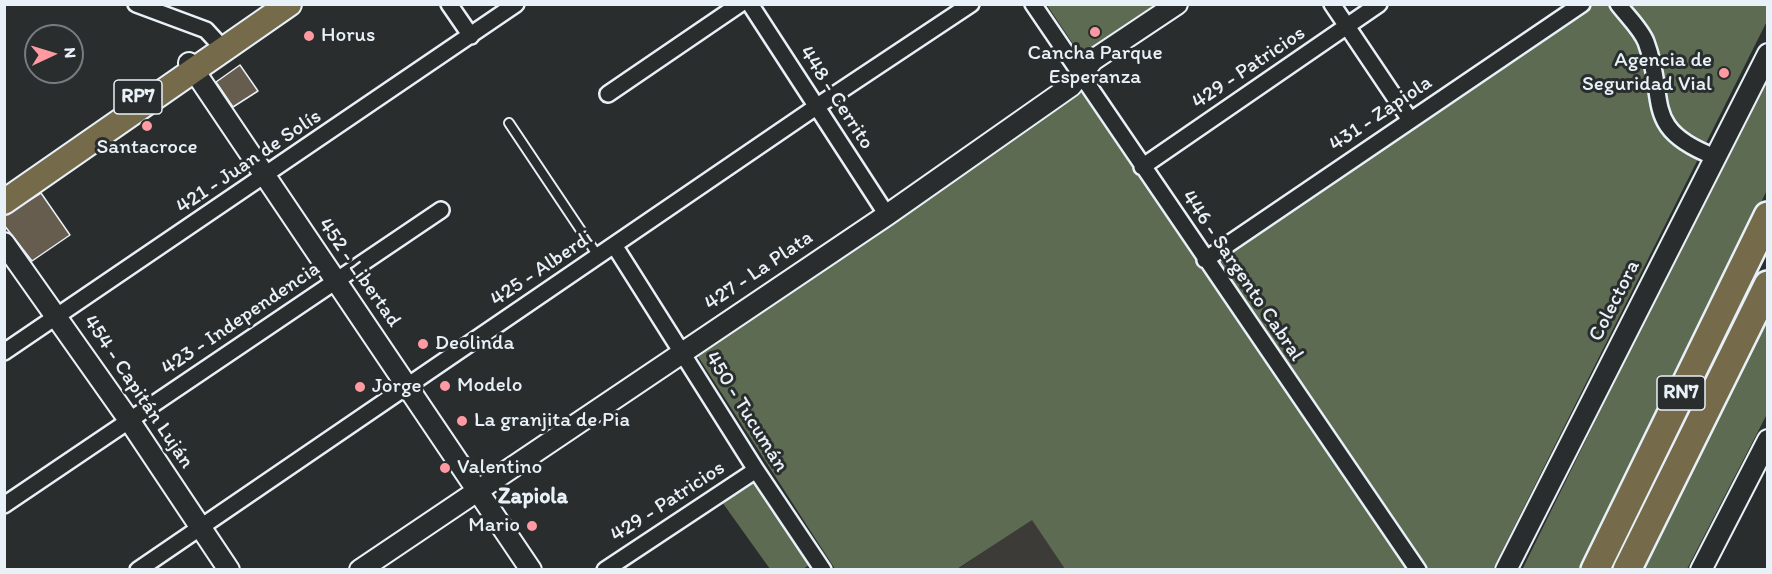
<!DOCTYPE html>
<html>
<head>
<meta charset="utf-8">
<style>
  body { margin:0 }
  #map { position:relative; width:1772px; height:574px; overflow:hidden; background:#2a2d2e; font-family:Itim,sans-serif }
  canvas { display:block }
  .frame { position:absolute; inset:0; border:6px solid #e8f1f8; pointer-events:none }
  .north { position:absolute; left:24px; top:24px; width:60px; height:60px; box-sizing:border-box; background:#2a2d2e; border:2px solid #767b7f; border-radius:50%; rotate:86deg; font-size:16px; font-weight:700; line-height:24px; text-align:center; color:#e8f1f8 }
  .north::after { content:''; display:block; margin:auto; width:21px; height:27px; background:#ff9aa2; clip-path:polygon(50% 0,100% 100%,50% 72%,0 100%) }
</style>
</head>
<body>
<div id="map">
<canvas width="1772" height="574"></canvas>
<div class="frame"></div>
<div class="north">N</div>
</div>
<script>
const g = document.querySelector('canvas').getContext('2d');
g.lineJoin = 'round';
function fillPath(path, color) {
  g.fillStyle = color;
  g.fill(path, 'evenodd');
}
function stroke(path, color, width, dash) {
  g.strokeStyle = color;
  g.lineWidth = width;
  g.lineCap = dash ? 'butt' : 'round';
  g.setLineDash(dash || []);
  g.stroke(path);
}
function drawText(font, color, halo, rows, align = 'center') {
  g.font = font + ' Itim,sans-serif';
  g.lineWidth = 6;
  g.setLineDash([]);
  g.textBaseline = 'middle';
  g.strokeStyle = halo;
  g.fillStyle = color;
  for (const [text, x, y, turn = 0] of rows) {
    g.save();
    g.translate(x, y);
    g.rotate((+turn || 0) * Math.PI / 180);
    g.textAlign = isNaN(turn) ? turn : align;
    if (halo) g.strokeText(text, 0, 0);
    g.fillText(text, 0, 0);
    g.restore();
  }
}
fillPath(new Path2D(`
  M1032 519 1065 569 957 570Z`), '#3c3b38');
fillPath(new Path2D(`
  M1047 5H1165L1083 59Z
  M1586 5H1767V21L1493 569H1065L1032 520 957 569H835L697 355 1083 92 1201 268Z
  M1767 62V190L1584 569 1522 570 1674 261Z
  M1767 320V414L1687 569H1645Z
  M755 480 811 564 803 569H770L722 502Z`), '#5d6b53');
const building = new Path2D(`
  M240 65 258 91 233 107 216 82Z
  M41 193 70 235 32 261 4 225V216Z`);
fillPath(building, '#675d4e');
stroke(building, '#e8f1f8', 1.5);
const service = new Path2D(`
  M509 123 598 256`);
const minor = new Path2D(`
  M136 4 206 30 218 43
  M449 4 471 36
  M750 4 887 215
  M1033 4 1418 570
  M1332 4 1410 120
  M1618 4C1627 16 1641 29 1646 42 1668 100 1640 128 1715 157
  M608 94 740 4
  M1142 167 1379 4
  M614 245 756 470 823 570
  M1205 260 1582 4
  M4 352 516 4
  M4 505 441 210
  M138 570 816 107 971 4
  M605 570 756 470`);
const tertiary = new Path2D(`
  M189 63 531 570
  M4 243 129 420 229 570
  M360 570 887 215 1071 86 1093 60 1177 4
  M1506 570 1768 54
  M1701 570 1768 440`);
const primary = new Path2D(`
  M4 202 289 4`);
const motorway = new Path2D(`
  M1595 570 1768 216
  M1627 570 1768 285`);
stroke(service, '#e8f1f8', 12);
stroke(minor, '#e8f1f8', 20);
stroke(tertiary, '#e8f1f8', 24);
stroke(primary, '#e8f1f8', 28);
stroke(motorway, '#e8f1f8', 32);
stroke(service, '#2a2d2e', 8);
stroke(minor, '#2a2d2e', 15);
stroke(tertiary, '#2a2d2e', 20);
stroke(primary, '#756b4b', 24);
stroke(motorway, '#756b4b', 27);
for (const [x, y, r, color] of [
  [1095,32,6,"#ff9aa2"],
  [309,36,6,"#ff9aa2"],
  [1724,73,6,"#ff9aa2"],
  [147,126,6,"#ff9aa2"],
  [423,344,6,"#ff9aa2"],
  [445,386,6,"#ff9aa2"],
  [360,387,6,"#ff9aa2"],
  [462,421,6,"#ff9aa2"],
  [445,468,6,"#ff9aa2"],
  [532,526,6,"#ff9aa2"]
]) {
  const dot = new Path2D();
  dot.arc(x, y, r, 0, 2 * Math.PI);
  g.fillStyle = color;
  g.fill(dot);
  stroke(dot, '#2a2d2e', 2);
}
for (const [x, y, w] of [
  [138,97,48],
  [1681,393,48]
]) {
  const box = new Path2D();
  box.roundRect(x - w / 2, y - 17, w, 34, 4.5);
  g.fillStyle = '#2a2d2e';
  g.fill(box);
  stroke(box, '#e8f1f8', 1.5);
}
drawText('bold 20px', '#e8f1f8', null, [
  ["RP7",138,97],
  ["RN7",1681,393]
]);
drawText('21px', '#e8f1f8', '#2a2d2e', [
  ["Horus",321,36],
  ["Cancha Parque",1095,54,"center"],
  ["Esperanza",1095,78,"center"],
  ["Agencia de",1712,61,"right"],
  ["Seguridad Vial",1712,85,"right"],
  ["Santacroce",147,148,"center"],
  ["Deolinda",435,344],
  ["Modelo",457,386],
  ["Jorge",372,387],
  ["La granjita de Pia",474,421],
  ["Valentino",457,468],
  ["Mario",520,526,"right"]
], 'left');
drawText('21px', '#e8f1f8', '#2a2d2e', [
  ["429 - Patricios",1249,68,-34],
  ["448 - Cerrito",836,98,57],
  ["431 - Zapiola",1381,114,-34],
  ["421 - Juan de Solís",249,162,-34],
  ["425 - Alberdi",542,269,-34],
  ["427 - La Plata",759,271,-34],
  ["452 - Libertad",359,273,55],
  ["446 - Sargento Cabral",1242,276,56],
  ["Colectora",1615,301,-63],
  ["423 - Independencia",241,319,-34],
  ["454 - Capitán Luján",138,392,56],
  ["450 - Tucumán",746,412,58],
  ["429 - Patricios",668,502,-33]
]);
drawText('bold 22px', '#e8f1f8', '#2a2d2e', [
  ["Zapiola",533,497]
]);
</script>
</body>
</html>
